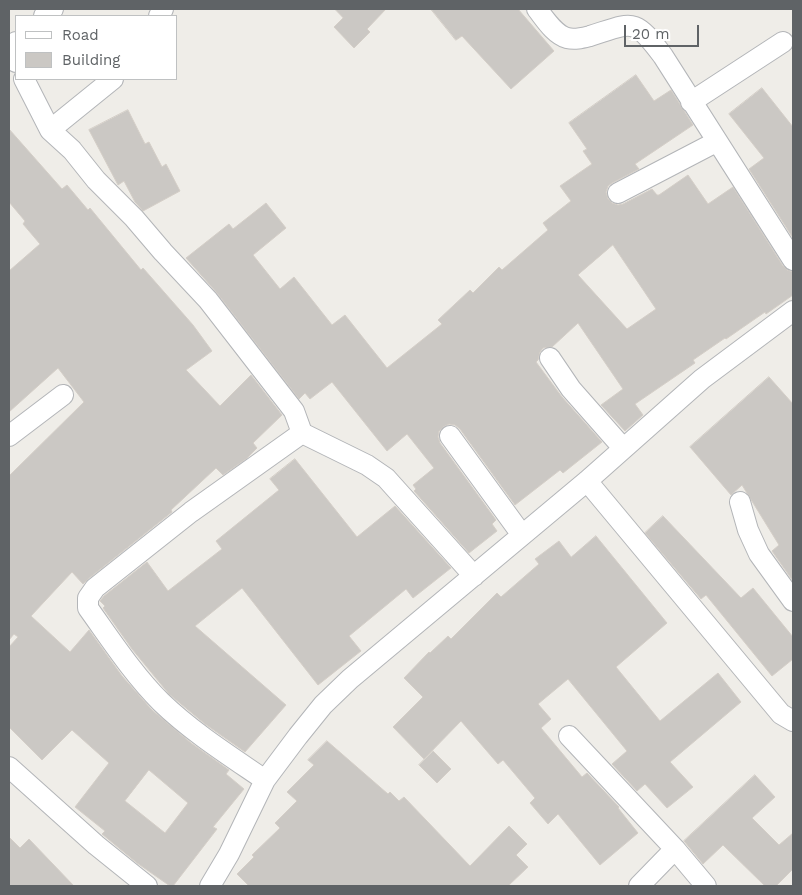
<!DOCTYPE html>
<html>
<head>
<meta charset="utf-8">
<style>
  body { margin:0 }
  #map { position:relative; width:802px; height:895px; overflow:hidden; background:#efede8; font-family:"Work Sans",sans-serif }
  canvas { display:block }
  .frame { position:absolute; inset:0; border:10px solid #5f6366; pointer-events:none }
  .legend { position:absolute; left:15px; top:15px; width:162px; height:65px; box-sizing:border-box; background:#fff; border:1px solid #bfc1c2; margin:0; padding:6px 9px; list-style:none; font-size:15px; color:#5f6366 }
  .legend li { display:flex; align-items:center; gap:10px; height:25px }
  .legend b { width:25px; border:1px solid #bfc1c2 }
  .scale { position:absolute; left:624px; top:25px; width:75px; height:22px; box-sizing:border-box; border:2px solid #5f6366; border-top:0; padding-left:6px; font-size:15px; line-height:18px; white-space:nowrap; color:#5f6366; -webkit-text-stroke:4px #fff; paint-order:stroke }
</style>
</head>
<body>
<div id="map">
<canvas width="802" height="895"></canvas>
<div class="frame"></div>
<ul class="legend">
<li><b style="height:6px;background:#fff"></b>Road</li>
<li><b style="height:14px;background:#cbc8c4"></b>Building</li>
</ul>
<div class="scale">20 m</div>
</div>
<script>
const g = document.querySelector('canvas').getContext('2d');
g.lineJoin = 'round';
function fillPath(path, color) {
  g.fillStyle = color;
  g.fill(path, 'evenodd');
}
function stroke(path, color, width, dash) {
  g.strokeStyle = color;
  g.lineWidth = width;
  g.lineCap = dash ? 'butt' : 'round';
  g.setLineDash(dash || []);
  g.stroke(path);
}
const building = new Path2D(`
  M335 9H386L367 29 370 32 354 48 334 27 343 18Z
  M431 9H518L554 51 511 89 462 36 456 40Z
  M636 75 654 101 671 90 693 125 635 164 639 169 612 183 608 186 606 192 608 199 612 203 618 205 623 204 652 189 657 195H659L688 175 708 204 733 187 783 266 787 270 793 272V295L766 314 765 312 726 339 725 338 693 360 695 363 635 404 643 415 625 431 601 405 623 389 578 323 552 347 543 348 540 352 538 360 536 362 562 397 602 442 563 473 560 470 515 505 460 429 455 425 449 424 443 427 439 431 438 437 440 443 496 520 492 524 497 531 469 553 414 491 416 489 413 485 434 468 407 434 387 451 332 382 310 399 305 393 299 399 217 293 186 258 229 224 233 229 266 203 286 228 253 255 280 289 294 277 332 325 345 315 387 368 442 324 438 320 470 290 473 293 499 267 502 270 548 230 543 223 571 201 560 186 592 164 583 151 587 149 569 123ZM613 245 656 309 627 329 578 275Z
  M762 88 793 127V238L749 169 764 158 729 114Z
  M128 110 145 144 149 142 162 167 166 164 180 191 143 211 135 202 124 181 118 185 89 130Z
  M9 129 62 189 67 185 88 210 90 208 141 270 143 268 193 325 212 351 186 370 220 406 251 375 282 415 253 443 257 448 246 459 223 475 216 468 171 510 172 512 88 579 83 584 72 572 31 616 70 652 89 630 122 676 152 710 191 743 229 770 226 774 244 789 213 827 217 829 173 886H170L137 863 102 834 105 831 75 807 109 763 72 730 42 760 9 727V647L18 637 14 634 9 640V476L84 402 58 368 9 412V271L40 244 23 224 25 221 9 202ZM149 770 188 803 165 833 125 801Z
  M769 377 793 404V581L772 551 779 545 742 485 731 495 690 447Z
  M295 459 357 537 395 506 451 568 413 598 406 589 349 636 361 651 318 685 242 588 195 626 286 705 245 752 205 724 169 694 132 649 103 608 105 606 100 601 104 596 147 562 168 591 222 549 216 541 279 490 270 479Z
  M663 516 741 598 753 588 793 637V659L772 676 706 595 701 599 645 533Z
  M596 536 667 623 616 667 660 721 718 673 741 702 670 762 693 787 667 808 645 784 637 791 612 764 627 751 568 679 538 704 551 719 541 728 582 777 587 773 619 807 618 808 638 833 600 865 558 814 548 824 530 803 535 798 503 760 498 764 461 721 424 759 393 727 423 697 404 678 429 652 430 653 448 636 451 639 497 593 501 597 539 564 535 559 559 541 571 557Z
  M327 741 388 794 390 792 399 801 404 797 470 866 509 826 527 844 516 855 528 867 508 886H249L237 874 254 857 252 855 280 828 275 823 297 801 287 792 314 765 308 760Z
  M433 751 451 769 437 783 419 765Z
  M755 775 775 797 752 818 779 845 793 833V869L776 886H765L723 845 703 864 684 841Z
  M9 837 20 848 29 839 74 886H9Z`);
fillPath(building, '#cbc8c4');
stroke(building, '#d4cec7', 1);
const street = new Path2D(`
  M537 9C545 19 554 34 567 38 575 40 582 38 590 36 634 22 634 17 663 56L793 260
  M44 16 53 9
  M159 16 163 9
  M16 42 14 54 16 62
  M24 79 50 130 72 150 96 180 134 218 163 252 208 300 294 411 302 433 367 465 386 478 474 576
  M691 102 783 42
  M50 130 113 79
  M618 193 716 142
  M550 358 571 389 623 448
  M9 436 63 395
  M450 436 522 535
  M587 481 781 714 793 721
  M740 502 748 530 759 554 793 601
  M569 736 675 849 706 886
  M9 767 96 845 147 886
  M265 780C230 756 192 732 161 702 133 674 111 640 88 608V598L95 588 191 512 302 433
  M210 886 229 854 265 780 298 736 323 705 350 679 587 481 702 379 793 311
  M639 886 675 849`);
stroke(street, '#b3b5b8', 22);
stroke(street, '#fff', 20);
</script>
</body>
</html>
